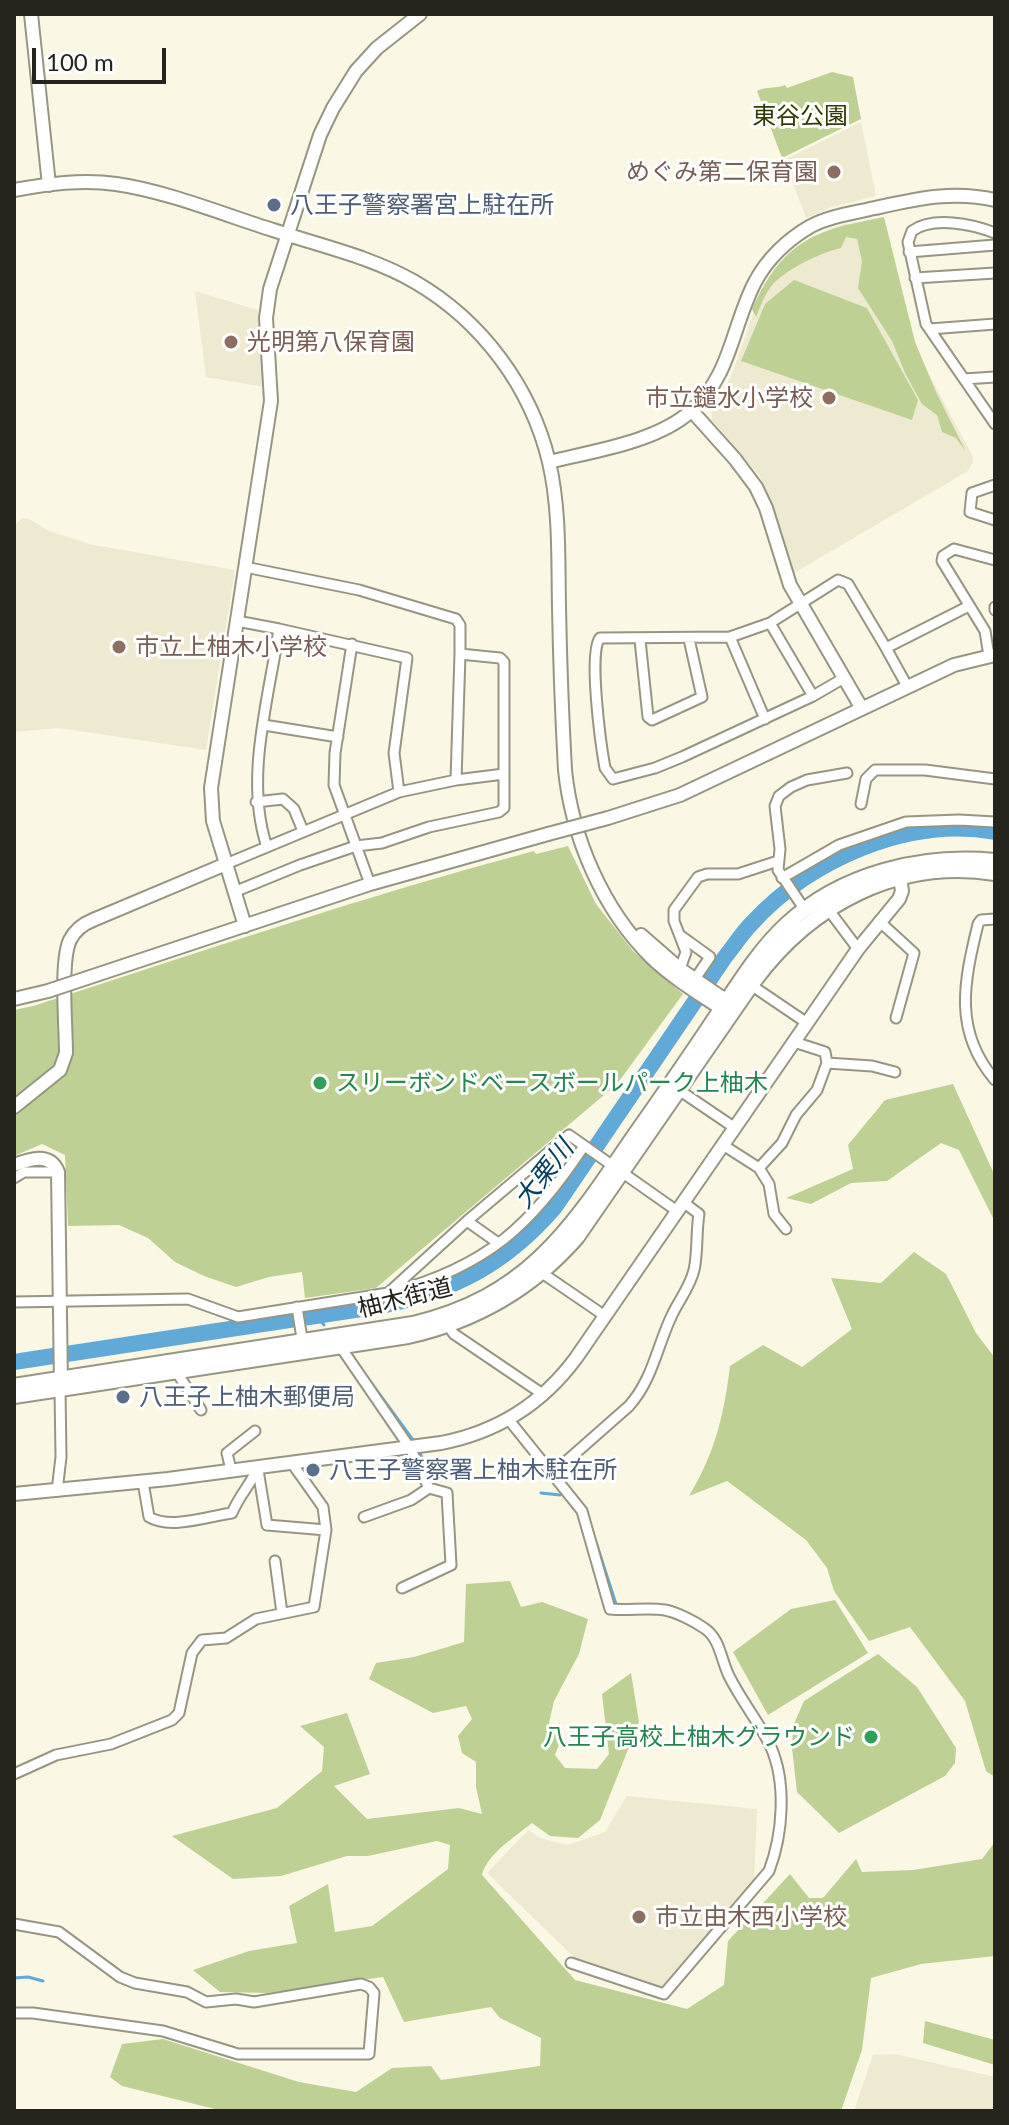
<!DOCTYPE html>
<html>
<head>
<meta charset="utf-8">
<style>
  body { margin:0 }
  #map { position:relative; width:1009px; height:2125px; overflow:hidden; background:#faf7e5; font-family:Lato,sans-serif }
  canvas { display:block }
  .frame { position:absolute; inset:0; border:16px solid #24231c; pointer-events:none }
  .scale { position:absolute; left:32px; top:48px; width:134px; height:36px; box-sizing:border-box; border:4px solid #24231c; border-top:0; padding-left:10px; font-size:24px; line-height:28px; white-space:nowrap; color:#24231c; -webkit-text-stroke:6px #fff; paint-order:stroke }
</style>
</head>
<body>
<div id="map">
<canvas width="1009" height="2125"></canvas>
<div class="frame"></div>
<div class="scale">100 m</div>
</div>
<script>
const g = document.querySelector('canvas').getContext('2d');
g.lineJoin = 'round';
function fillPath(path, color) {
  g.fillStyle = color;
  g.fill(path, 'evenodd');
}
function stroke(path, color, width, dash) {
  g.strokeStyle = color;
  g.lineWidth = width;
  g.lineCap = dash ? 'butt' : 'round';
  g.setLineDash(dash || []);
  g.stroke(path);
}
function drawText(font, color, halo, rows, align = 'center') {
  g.font = font + ' Lato,"Noto Sans JP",sans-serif';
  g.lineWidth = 6;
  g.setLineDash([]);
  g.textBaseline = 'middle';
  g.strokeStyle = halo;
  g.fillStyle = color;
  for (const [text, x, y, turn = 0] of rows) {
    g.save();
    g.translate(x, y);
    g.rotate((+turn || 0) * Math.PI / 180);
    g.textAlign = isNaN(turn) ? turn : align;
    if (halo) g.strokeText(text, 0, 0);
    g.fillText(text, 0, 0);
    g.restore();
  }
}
fillPath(new Path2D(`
  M861 122 876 196 832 207 806 218 784 160Z
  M845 224H854L901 293 920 357 973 457V462L968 471 794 573 774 507 759 475 712 420 711 404 722 393 732 374 760 294 824 231Z
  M195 291 258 310 264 387 206 377Z
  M22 518 29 519 49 531 89 544 235 570 206 750 59 728 14 732V526Z
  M627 1796 757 1809 754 1882 663 1988 578 1961 487 1873 528 1830 540 1838 568 1845 605 1832Z
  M895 2054 995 2077V2111H854L873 2055Z`), '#eeead1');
fillPath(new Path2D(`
  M832 72 853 77 861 119 782 158 757 91C767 86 775 89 785 85L787 88Z
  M884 217 915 342 936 392 966 452 956 438 942 432 937 415 922 404 905 373 892 341 858 288 862 261 857 239 846 237 841 248C821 252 782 271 770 288 764 296 760 308 756 317L752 309C783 241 814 230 884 217Z
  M794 280 867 308 918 400 912 420 741 361 765 304Z
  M568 846 596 904 633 951 683 994 617 1084 376 1288 305 1298 302 1272 269 1277 236 1287 204 1276 175 1262 148 1238 119 1225 68 1226 65 1155 42 1144 14 1156V1010L33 1006C200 952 365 896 534 851L536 854Z
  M953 1084 995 1176V1222L959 1150 941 1143 887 1181 851 1183 811 1204 786 1198 853 1169 848 1145 885 1100Z
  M914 1252 946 1274 976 1333 995 1358V1777L986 1771 965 1701 910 1627 869 1641 834 1591 827 1568 806 1540 727 1481 689 1496C715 1453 724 1415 730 1366L763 1345 802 1367 852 1329 831 1278 881 1283Z
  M510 1581 521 1607 542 1602 588 1619 579 1654 554 1701 549 1723 562 1737 555 1755 565 1768 597 1769 609 1754 602 1694 631 1673 639 1722 600 1820 578 1838 550 1836 532 1823C516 1836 487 1854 482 1875L575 1980 687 2009 724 1985 728 1941 790 1874 809 1898H823L856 1859 862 1872 913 1870 982 1859 995 1842V1956L921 1964 871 1978 862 2050 841 2111H223L122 2086 110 2077 122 2044 163 2039 299 2082 356 2092 392 2068 431 2066 441 2080 540 2066 541 2038 500 2018 491 2007 404 2022 383 1977 268 1993 220 1992 193 1970 249 1951 297 1943 289 1906 328 1884 335 1932 372 1926 448 1869 450 1845 437 1841 368 1856H347L281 1876 233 1879 172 1836 277 1808 322 1771 324 1747 300 1726 347 1713 370 1774 334 1786 367 1819 459 1808 482 1814 476 1787V1762L462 1753 458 1736 472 1719 466 1706 433 1713 369 1679 376 1663 414 1657 464 1642 466 1584Z
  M835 1600 868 1653 768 1715 733 1652 791 1609Z
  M878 1654 917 1687 956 1748 955 1763 945 1776 839 1833 797 1792 792 1748 793 1726 804 1701Z
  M925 2021 995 2040V2065L923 2043Z`), '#bfd095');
stroke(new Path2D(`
  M316 1316 324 1325
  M361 1369 413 1440
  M420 1453 433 1484
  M541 1493 560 1495
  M595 1539 616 1604
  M14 1978 28 1977 43 1981`), '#61aad7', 3);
stroke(new Path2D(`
  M14 1362 381 1306C454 1291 506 1264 555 1207L725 957C734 946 742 933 752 923 810 860 908 816 995 832`), '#61aad7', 16);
const minor = new Path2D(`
  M995 233C972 224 933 216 912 231L908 242 926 324 995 424
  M909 252 995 245
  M915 278 995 273
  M930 329 995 324
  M964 379 995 377
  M995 485 972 493 970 512 995 520
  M995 607V610
  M237 621 279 629
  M770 623 813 696
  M730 637 765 719
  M640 640 648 717 652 720 702 697 689 639
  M352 644 335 753 334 785 370 884
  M886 648 907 686
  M989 656 985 631 942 561 943 556 954 549 995 560
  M844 678 813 696 682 757 655 768 613 779 605 768C601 746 588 652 600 638L730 637 770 623 838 580 848 584 886 648 969 606
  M264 725 338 737
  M456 780 460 654
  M256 802 283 799 294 809 303 831
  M861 804 866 779 875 770H925L995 779
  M267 847C244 779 269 698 279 629L407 658 394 753 399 792
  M226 864 399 792 456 780 504 774
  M782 878 839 845 906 822 959 820 995 822
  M234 892 300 865 356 846 382 843 429 827 499 812 504 808V662L500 658 460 654V625L456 619 359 590 245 567
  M828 909 858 949
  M805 910 778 870 780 849 775 806 779 796 791 787 807 780 847 773
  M995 919 981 920 978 924C964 982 953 1031 995 1080
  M879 921 914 953 896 1018
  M681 936 710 957 695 979
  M680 969 686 952 674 921V910L698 877 707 874H738L778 861
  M751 985 807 1023
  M827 1063 872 1066 895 1072
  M679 1090 735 1128
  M723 1145 759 1168 769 1184 774 1214 786 1229
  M759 1168 782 1143 796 1115 817 1090 827 1063 825 1052 794 1042
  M14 1178 24 1172H58
  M467 1221 498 1243
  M542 1273 605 1316
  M392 1292C486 1267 532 1225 584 1146
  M14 1302 188 1299 238 1317 388 1293 467 1221 569 1135 677 1211
  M297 1307 303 1345
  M448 1326 454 1334 544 1395
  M340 1346 410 1448 429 1488 411 1500 364 1517
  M176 1371 201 1410
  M509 1420 582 1511 610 1609C628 1611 647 1607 665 1610 676 1612 694 1621 704 1628 720 1638 721 1660 729 1676 741 1700 758 1721 770 1745 787 1782 783 1834 769 1871L664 1994 571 1963
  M231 1470 227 1453 255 1431
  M258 1470 267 1525 326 1530
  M553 1473 629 1406C653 1379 657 1346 672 1315 679 1300 690 1287 694 1270 698 1252 696 1232 699 1214L683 1202
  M143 1482 149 1517C171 1530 209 1516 232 1513 240 1494 250 1486 258 1467
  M57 1491 61 1457 60 1389
  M275 1561 282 1613
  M402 1588 451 1565 447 1493 429 1488
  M14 1774 56 1755 111 1744 172 1720 179 1713 192 1653 202 1640 226 1638 256 1619 314 1607 326 1530 323 1507 291 1462
  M14 1924 59 1932 120 1977 135 1983 187 1992 206 2002 236 1999 254 2002 361 1984 369 1987 374 1993 369 2054H238L163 2031 33 2013H14`);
const tertiary = new Path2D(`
  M31 14 49 185
  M14 190C48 184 82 179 116 184 166 191 225 215 273 230 321 246 372 257 415 282 482 321 531 387 549 462 560 509 558 559 559 607 560 661 562 716 565 770 572 838 603 910 652 958 673 978 698 993 722 1009L730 1011
  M692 411 735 459 756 487 766 508 790 585 861 707
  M549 462C593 451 657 442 691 411 731 376 732 326 755 282 767 259 788 239 811 226 830 216 853 213 875 208 916 199 953 190 995 200
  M608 818 680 795 954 665 995 655
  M245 926 213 821 211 788 271 401 266 318 270 289 320 135 333 108 356 71 377 48 420 14
  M641 935 680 969 727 1001 732 1009
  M87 978 370 884 548 834
  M14 999 48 991
  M14 1107 60 1070 66 1053C66 1026 60 961 70 940 75 930 83 924 93 920L226 864
  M14 1165C30 1159 50 1152 58 1172L61 1385
  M14 1494 168 1479 441 1443C498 1432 542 1404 576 1358L858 949 899 899 902 891 899 871`);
const primary = new Path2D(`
  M14 1386 413 1324C526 1297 569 1232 630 1142 659 1101 688 1059 716 1017 738 985 758 951 786 925 841 873 922 854 995 861
  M14 1396 408 1336C475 1321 531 1290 577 1237L754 981C811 904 897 858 995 873`);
stroke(minor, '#979584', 13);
stroke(tertiary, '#979584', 16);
stroke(primary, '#979584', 18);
stroke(minor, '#fff', 9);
stroke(tertiary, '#fff', 12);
stroke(primary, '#fff', 14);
const tertiaryBridge = new Path2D(`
  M548 834 608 818
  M48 991 87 978`);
stroke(tertiaryBridge, '#979584', 16, []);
stroke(tertiaryBridge, '#fff', 12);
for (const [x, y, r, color] of [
  [834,172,8,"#8d6e63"],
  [274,205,8,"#5c6f8a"],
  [231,342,8,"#8d6e63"],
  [829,398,8,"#8d6e63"],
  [119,647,8,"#8d6e63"],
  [320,1083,8,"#2e9e5b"],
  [123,1397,8,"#5c6f8a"],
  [313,1470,8,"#5c6f8a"],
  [871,1737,8,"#2e9e5b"],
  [639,1917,8,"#8d6e63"]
]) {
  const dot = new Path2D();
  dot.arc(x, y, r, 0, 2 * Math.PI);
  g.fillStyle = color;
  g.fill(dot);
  stroke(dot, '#fff', 3);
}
drawText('24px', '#303b02', '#fff', [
  ["東谷公園",800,116]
]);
drawText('24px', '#785e54', '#fff', [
  ["めぐみ第二保育園",818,172,"right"],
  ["光明第八保育園",247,342],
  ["市立鑓水小学校",813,398,"right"],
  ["市立上柚木小学校",135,647],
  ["市立由木西小学校",655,1917]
], 'left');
drawText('24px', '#4e5e75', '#fff', [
  ["八王子警察署宮上駐在所",290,205],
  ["八王子上柚木郵便局",139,1397],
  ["八王子警察署上柚木駐在所",329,1470]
], 'left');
drawText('24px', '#27864d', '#fff', [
  ["スリーボンドベースボールパーク上柚木",336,1083],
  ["八王子高校上柚木グラウンド",855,1737,"right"]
], 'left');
drawText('24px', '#24231c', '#fff', [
  ["柚木街道",405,1298,-14]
]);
drawText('italic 26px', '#01405e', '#fff', [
  ["大栗川",544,1174,-52]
]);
</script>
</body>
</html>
